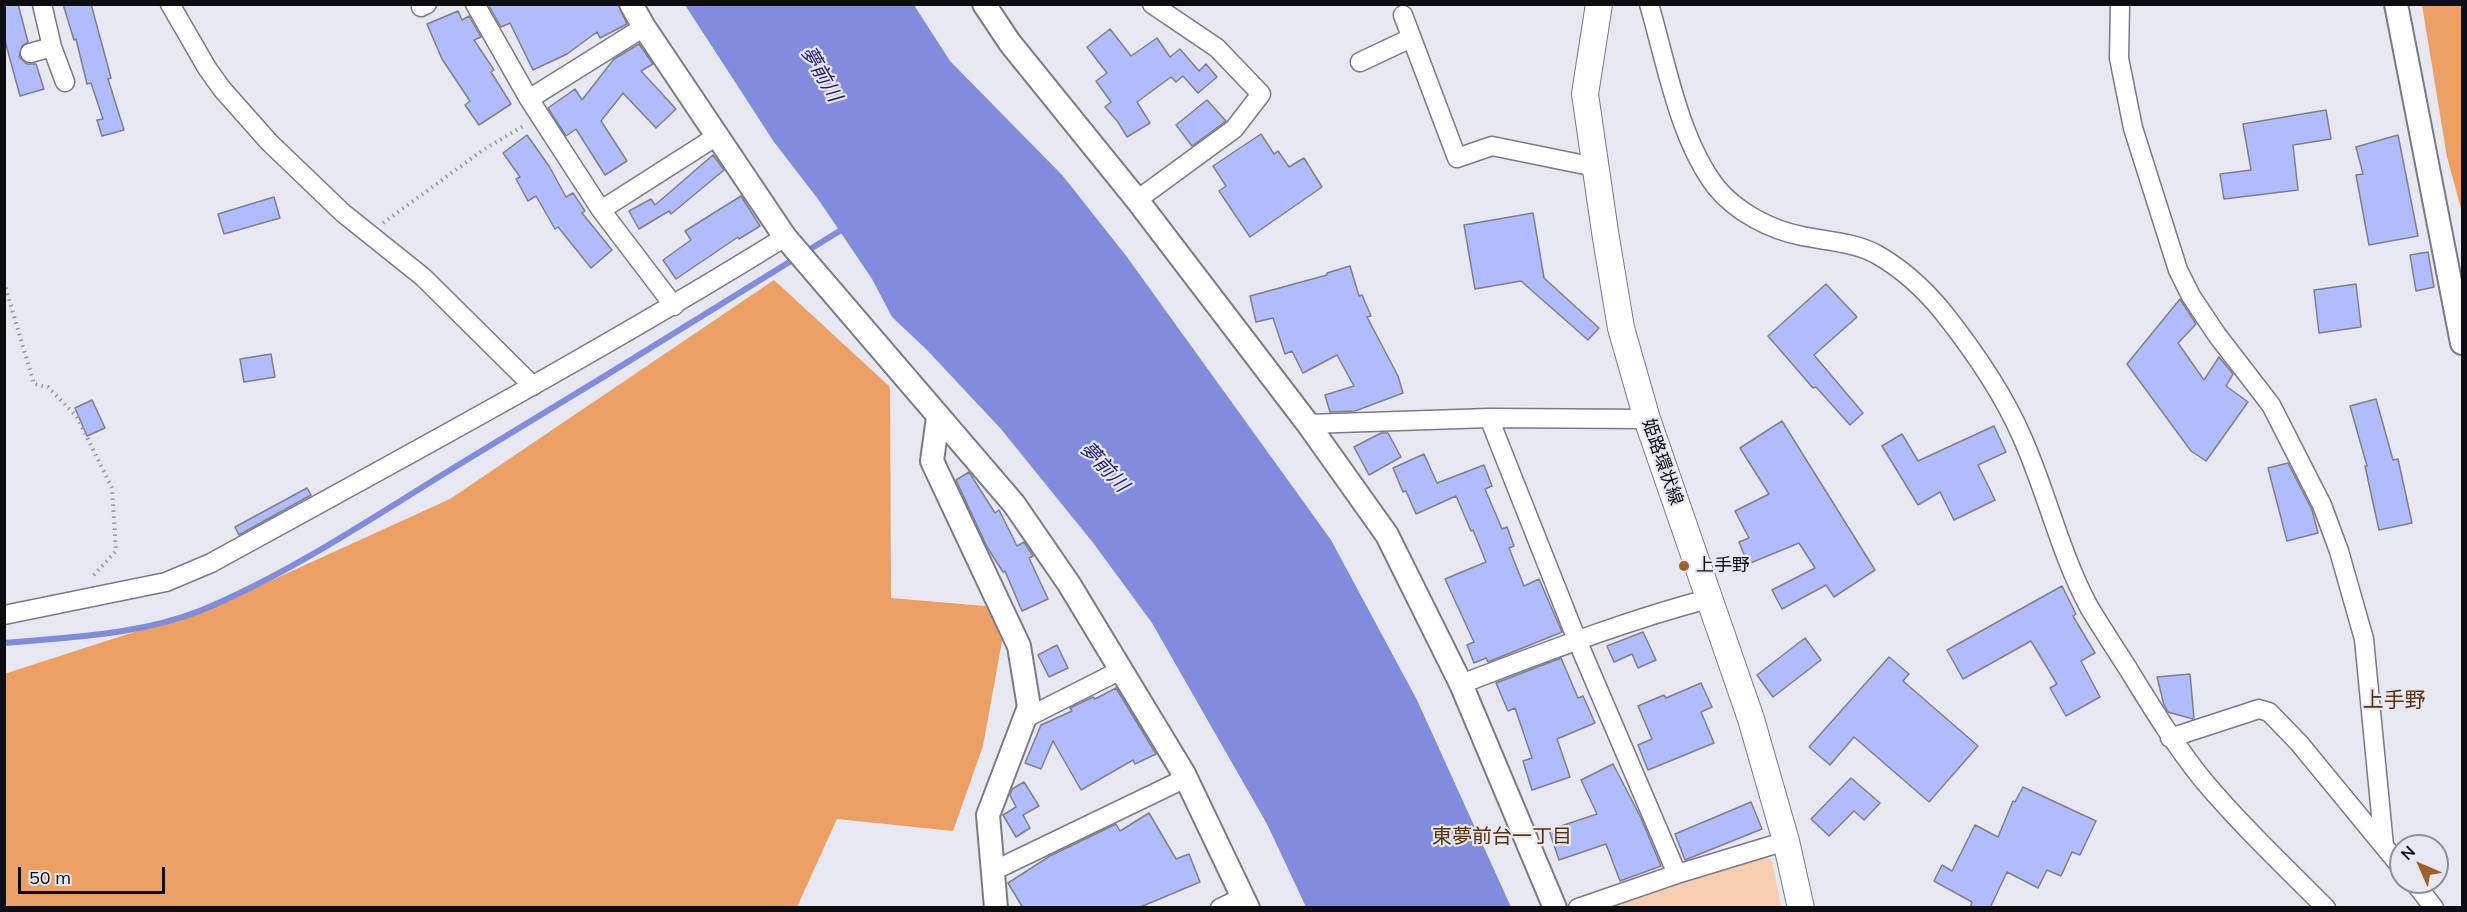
<!DOCTYPE html>
<html>
<head>
<meta charset="utf-8">
<style>
  body { margin:0 }
  #map { position:relative; width:2467px; height:912px; overflow:hidden; background:#e7e8f1; font-family:Mulish,sans-serif }
  canvas { display:block }
  .frame { position:absolute; inset:0; border:6px solid #0c0d10; pointer-events:none }
  .north { position:absolute; left:2389px; top:834px; width:60px; height:60px; box-sizing:border-box; background:#e7e8f1; border:2px solid #8f9097; border-radius:50%; rotate:315deg; font-size:16px; font-weight:700; line-height:24px; text-align:center; color:#0c0d10 }
  .north::after { content:''; display:block; margin:auto; width:21px; height:27px; background:#9f6028; clip-path:polygon(50% 0,100% 100%,50% 72%,0 100%) }
  .scale { position:absolute; left:18px; top:867px; width:147px; height:27px; box-sizing:border-box; border:3px solid #0c0d10; border-top:0; padding-left:8px; font-size:18px; line-height:21px; white-space:nowrap; color:#0c0d10; -webkit-text-stroke:4px #e7e8f1; paint-order:stroke }
</style>
</head>
<body>
<div id="map">
<canvas width="2467" height="912"></canvas>
<div class="frame"></div>
<div class="north">N</div>
<div class="scale">50 m</div>
</div>
<script>
const g = document.querySelector('canvas').getContext('2d');
g.lineJoin = 'round';
function fillPath(path, color) {
  g.fillStyle = color;
  g.fill(path, 'evenodd');
}
function stroke(path, color, width, dash) {
  g.strokeStyle = color;
  g.lineWidth = width;
  g.lineCap = dash ? 'butt' : 'round';
  g.setLineDash(dash || []);
  g.stroke(path);
}
function drawText(font, color, halo, rows, align = 'center') {
  g.font = font + ' Mulish,"Noto Sans JP",sans-serif';
  g.lineWidth = 4.5;
  g.setLineDash([]);
  g.textBaseline = 'middle';
  g.strokeStyle = halo;
  g.fillStyle = color;
  for (const [text, x, y, turn = 0] of rows) {
    g.save();
    g.translate(x, y);
    g.rotate((+turn || 0) * Math.PI / 180);
    g.textAlign = isNaN(turn) ? turn : align;
    if (halo) g.strokeText(text, 0, 0);
    g.fillText(text, 0, 0);
    g.restore();
  }
}
fillPath(new Path2D(`
  M1764 854 1772 861 1781 907 1611 908Z`), '#f6cfb3');
fillPath(new Path2D(`
  M2422 5H2462V212L2447 157Z
  M774 280 890 387 891 598 1008 608 983 746 953 831 837 819 797 907H5L4 674 215 606 450 499Z`), '#eca063');
fillPath(new Path2D(`
  M685 5H914L950 61 1063 176 1127 257 1331 540 1417 700 1511 907H1306L1267 824 1152 623 1094 544 1001 429 927 350 892 317 872 279 818 199 774 142Z`), '#818cdc');
stroke(new Path2D(`
  M4 643C70 637 140 635 202 610 291 573 373 517 455 467 586 388 716 308 846 227`), '#818cdc', 6);
const building = new Path2D(`
  M4 4H18L28 42 22 46 19 57 27 64H36L44 89 20 96 4 37Z
  M63 4H91L111 78 108 79 124 130 102 136 97 120 103 119 91 83 87 84 76 39 74 40Z
  M493 4H618L627 24 600 38 597 32 567 54 533 70 510 23 501 27 489 6Z
  M458 11 462 20 469 16 481 37 474 40 494 70 491 72 511 104 479 125 465 105 470 101 442 59 427 24Z
  M1110 29 1131 56 1157 38 1170 57 1180 49 1199 71 1206 64 1217 77 1198 93 1183 76 1176 82 1171 77 1137 102 1150 123 1127 137 1118 122 1105 107 1111 102 1096 81 1107 73 1087 47Z
  M639 44 653 64 641 71 676 109 656 128 623 93 601 121 627 161 605 175 576 129 566 136 548 108 575 89 582 100 614 59Z
  M1207 100 1226 121 1192 146 1176 125Z
  M2326 110 2331 139 2293 145 2298 190 2224 199 2220 174 2251 170 2243 124Z
  M1261 134 1274 154 1278 151 1289 167 1304 158 1322 187 1250 237 1219 191 1226 186 1213 166Z
  M527 135 549 166 566 197 573 193 585 211 582 213 612 250 591 268 558 227 555 229 536 196 528 201 516 179 520 177 503 153Z
  M2398 135 2418 236 2369 245 2356 175 2363 174 2356 147Z
  M713 155 724 170 671 214 669 211 639 229 629 211 651 199 655 205Z
  M741 196 760 226 739 239 738 237 676 279 663 260 691 240 685 231Z
  M274 197 280 218 224 234 218 214Z
  M1533 213 1544 278 1599 328 1588 340 1521 281 1475 289 1464 225Z
  M2428 252 2434 287 2416 291 2410 255Z
  M1350 266 1359 296 1362 295 1371 316 1367 317 1398 376 1403 393 1355 411 1330 412 1325 395 1354 386 1337 355 1303 373 1292 351 1285 354 1273 318 1256 322 1250 296 1327 275V273Z
  M1826 284 1857 317 1814 355 1863 413 1850 425 1816 387 1813 388 1768 336Z
  M2356 284 2361 327 2319 333 2314 290Z
  M2180 299 2196 324 2178 343 2204 380 2219 357 2233 374 2226 386 2248 402 2206 461 2191 451 2127 364Z
  M271 354 275 377 244 382 240 359Z
  M2376 399 2393 460 2398 459 2412 523 2379 530 2365 466H2367L2350 406Z
  M92 400 105 428 87 436 75 408Z
  M1782 421 1875 570 1834 597 1826 585 1782 609 1772 590 1815 568 1799 543 1748 564 1739 542 1749 538 1735 511 1769 494 1740 448Z
  M1994 426 2006 452 1978 465 1995 500 1954 520 1940 492 1918 505 1882 446 1902 434 1918 461Z
  M1381 433H1388L1401 457 1369 475 1354 447Z
  M1424 454 1437 483 1484 465 1492 486 1485 489 1502 529 1507 527 1514 546 1509 548 1524 586 1539 579 1562 632 1488 662 1486 658 1474 663 1467 645 1474 642 1445 579 1486 562 1473 530 1471 531 1456 496 1416 514 1406 491 1403 492 1393 468Z
  M2288 463 2312 510 2318 533 2287 541 2268 468Z
  M969 472 995 513 999 510 1017 546 1024 542 1033 556 1029 558 1048 599 1022 611 1005 571 1003 572 987 547 956 480Z
  M307 488 311 495 239 535 235 527Z
  M2062 586 2076 614 2073 616 2095 653 2081 661 2100 697 2066 716 2050 688 2057 684 2031 641 1963 679 1947 650Z
  M1643 632 1656 660 1638 668 1632 654 1614 662 1607 646Z
  M1805 638 1821 660 1773 697 1757 675Z
  M1057 645 1068 668 1049 677 1038 655Z
  M1889 657 1909 674 1903 681 1978 746 1929 802 1854 737 1830 765 1809 747Z
  M1561 658 1578 698 1583 696 1595 723 1557 739 1570 777 1532 790 1523 761 1532 758 1515 708 1508 711 1496 683Z
  M2190 674 2194 718 2193 719 2168 712 2164 705 2157 677Z
  M1701 683 1712 707 1701 712 1714 743 1648 770 1638 745 1652 739 1638 706 1664 695 1666 698Z
  M1116 688 1156 754 1135 764 1133 760 1081 790 1053 741 1041 769 1025 763 1041 725 1072 711 1070 708 1093 697 1095 699Z
  M1613 764 1641 818 1661 866 1620 881 1606 844 1559 860 1549 830 1597 814 1581 780Z
  M1851 778 1880 803 1864 820 1854 811 1829 836 1811 819Z
  M1024 782 1039 806 1023 815 1030 828 1016 837 1003 815 1016 807 1010 795 1012 789Z
  M2023 787 2096 821 2080 855 2072 852 2061 876 2047 870 2038 888 2007 872 1990 908H1970L1972 902 1934 881 1942 865 1952 871 1975 825 1998 837 2013 801 2015 802Z
  M1751 802 1762 829 1685 860 1675 834Z
  M1149 813 1176 859 1189 854 1200 882 1138 908H1023L1008 883 1050 856 1116 824 1120 831Z`);
fillPath(building, '#b0bcfe');
stroke(building, '#7f8088', 1.5);
const minor = new Path2D(`
  M42 4 52 47 65 82
  M170 4 207 68 222 89 269 142 343 213 423 277 533 386
  M475 4 529 99 601 210 674 306
  M1649 4C1666 62 1679 139 1716 187 1736 212 1771 230 1802 236 1826 241 1853 242 1876 254 1901 268 1925 290 1943 312 1974 351 2002 391 2022 437 2047 493 2060 553 2089 607 2101 627 2114 647 2127 667 2151 706 2174 744 2203 780 2241 825 2284 866 2326 908
  M2120 4 2119 58 2133 128 2178 270 2191 296 2217 335 2271 405 2322 505 2339 551 2364 639 2384 846
  M421 7 427 4
  M1403 15 1457 158 1492 146 1595 167
  M30 53 52 47
  M1360 62 1411 38
  M529 99 644 27
  M1137 200 1234 129 1261 94 1217 48 1152 4
  M601 210 717 136
  M1489 418 1577 640 1677 874
  M1308 424 1489 418 1647 419
  M4 615 166 582 211 563C404 457 598 353 785 237
  M1461 684C1543 653 1624 621 1708 599
  M1024 719 1121 670
  M2170 738 2259 709 2269 712 2299 743 2401 867
  M993 871 1186 778
  M2414 882 2434 908
  M1220 908 1243 897
  M1578 908 1677 874 1786 841`);
const tertiary = new Path2D(`
  M631 4 644 27 785 237 1014 504 1069 584 1184 774 1248 908
  M984 4 1010 43 1137 200 1308 424 1387 535 1461 684 1555 908
  M2396 4 2462 343
  M938 417 932 461 1019 646 1029 707 988 815 996 908`);
const secondary = new Path2D(`
  M1599 4 1585 94 1605 232 1621 328 1647 419 1751 719 1786 841 1801 908`);
stroke(minor, '#7a7b83', 21);
stroke(tertiary, '#7a7b83', 26);
stroke(secondary, '#7a7b83', 28);
stroke(new Path2D(`
  M383 223 483 150 525 125
  M4 282 34 384 48 387 77 417 112 488 116 551 91 578`), '#9899a0', 4, [1.5, 4.5]);
stroke(minor, '#fff', 18);
stroke(tertiary, '#fff', 22);
stroke(secondary, '#fff', 26);
for (const [x, y, r, color] of [
  [1684,566,6,"#9f6028"]
]) {
  const dot = new Path2D();
  dot.arc(x, y, r, 0, 2 * Math.PI);
  g.fillStyle = color;
  g.fill(dot);
  stroke(dot, '#e7e8f1', 2);
}
drawText('18px', '#0c0d10', '#e7e8f1', [
  ["姫路環状線",1662,462,71]
]);
drawText('18px', '#0c0d10', '#e7e8f1', [
  ["上手野",1696,566]
], 'left');
drawText('italic 20px', '#241e7a', '#e7e8f1', [
  ["夢前川",821,74,60],
  ["夢前川",1104,467,47]
]);
drawText('20px', '#5c3108', '#e7e8f1', [
  ["東夢前台一丁目",1502,837]
]);
drawText('21px', '#5c3108', '#e7e8f1', [
  ["上手野",2394,701]
]);
</script>
</body>
</html>
